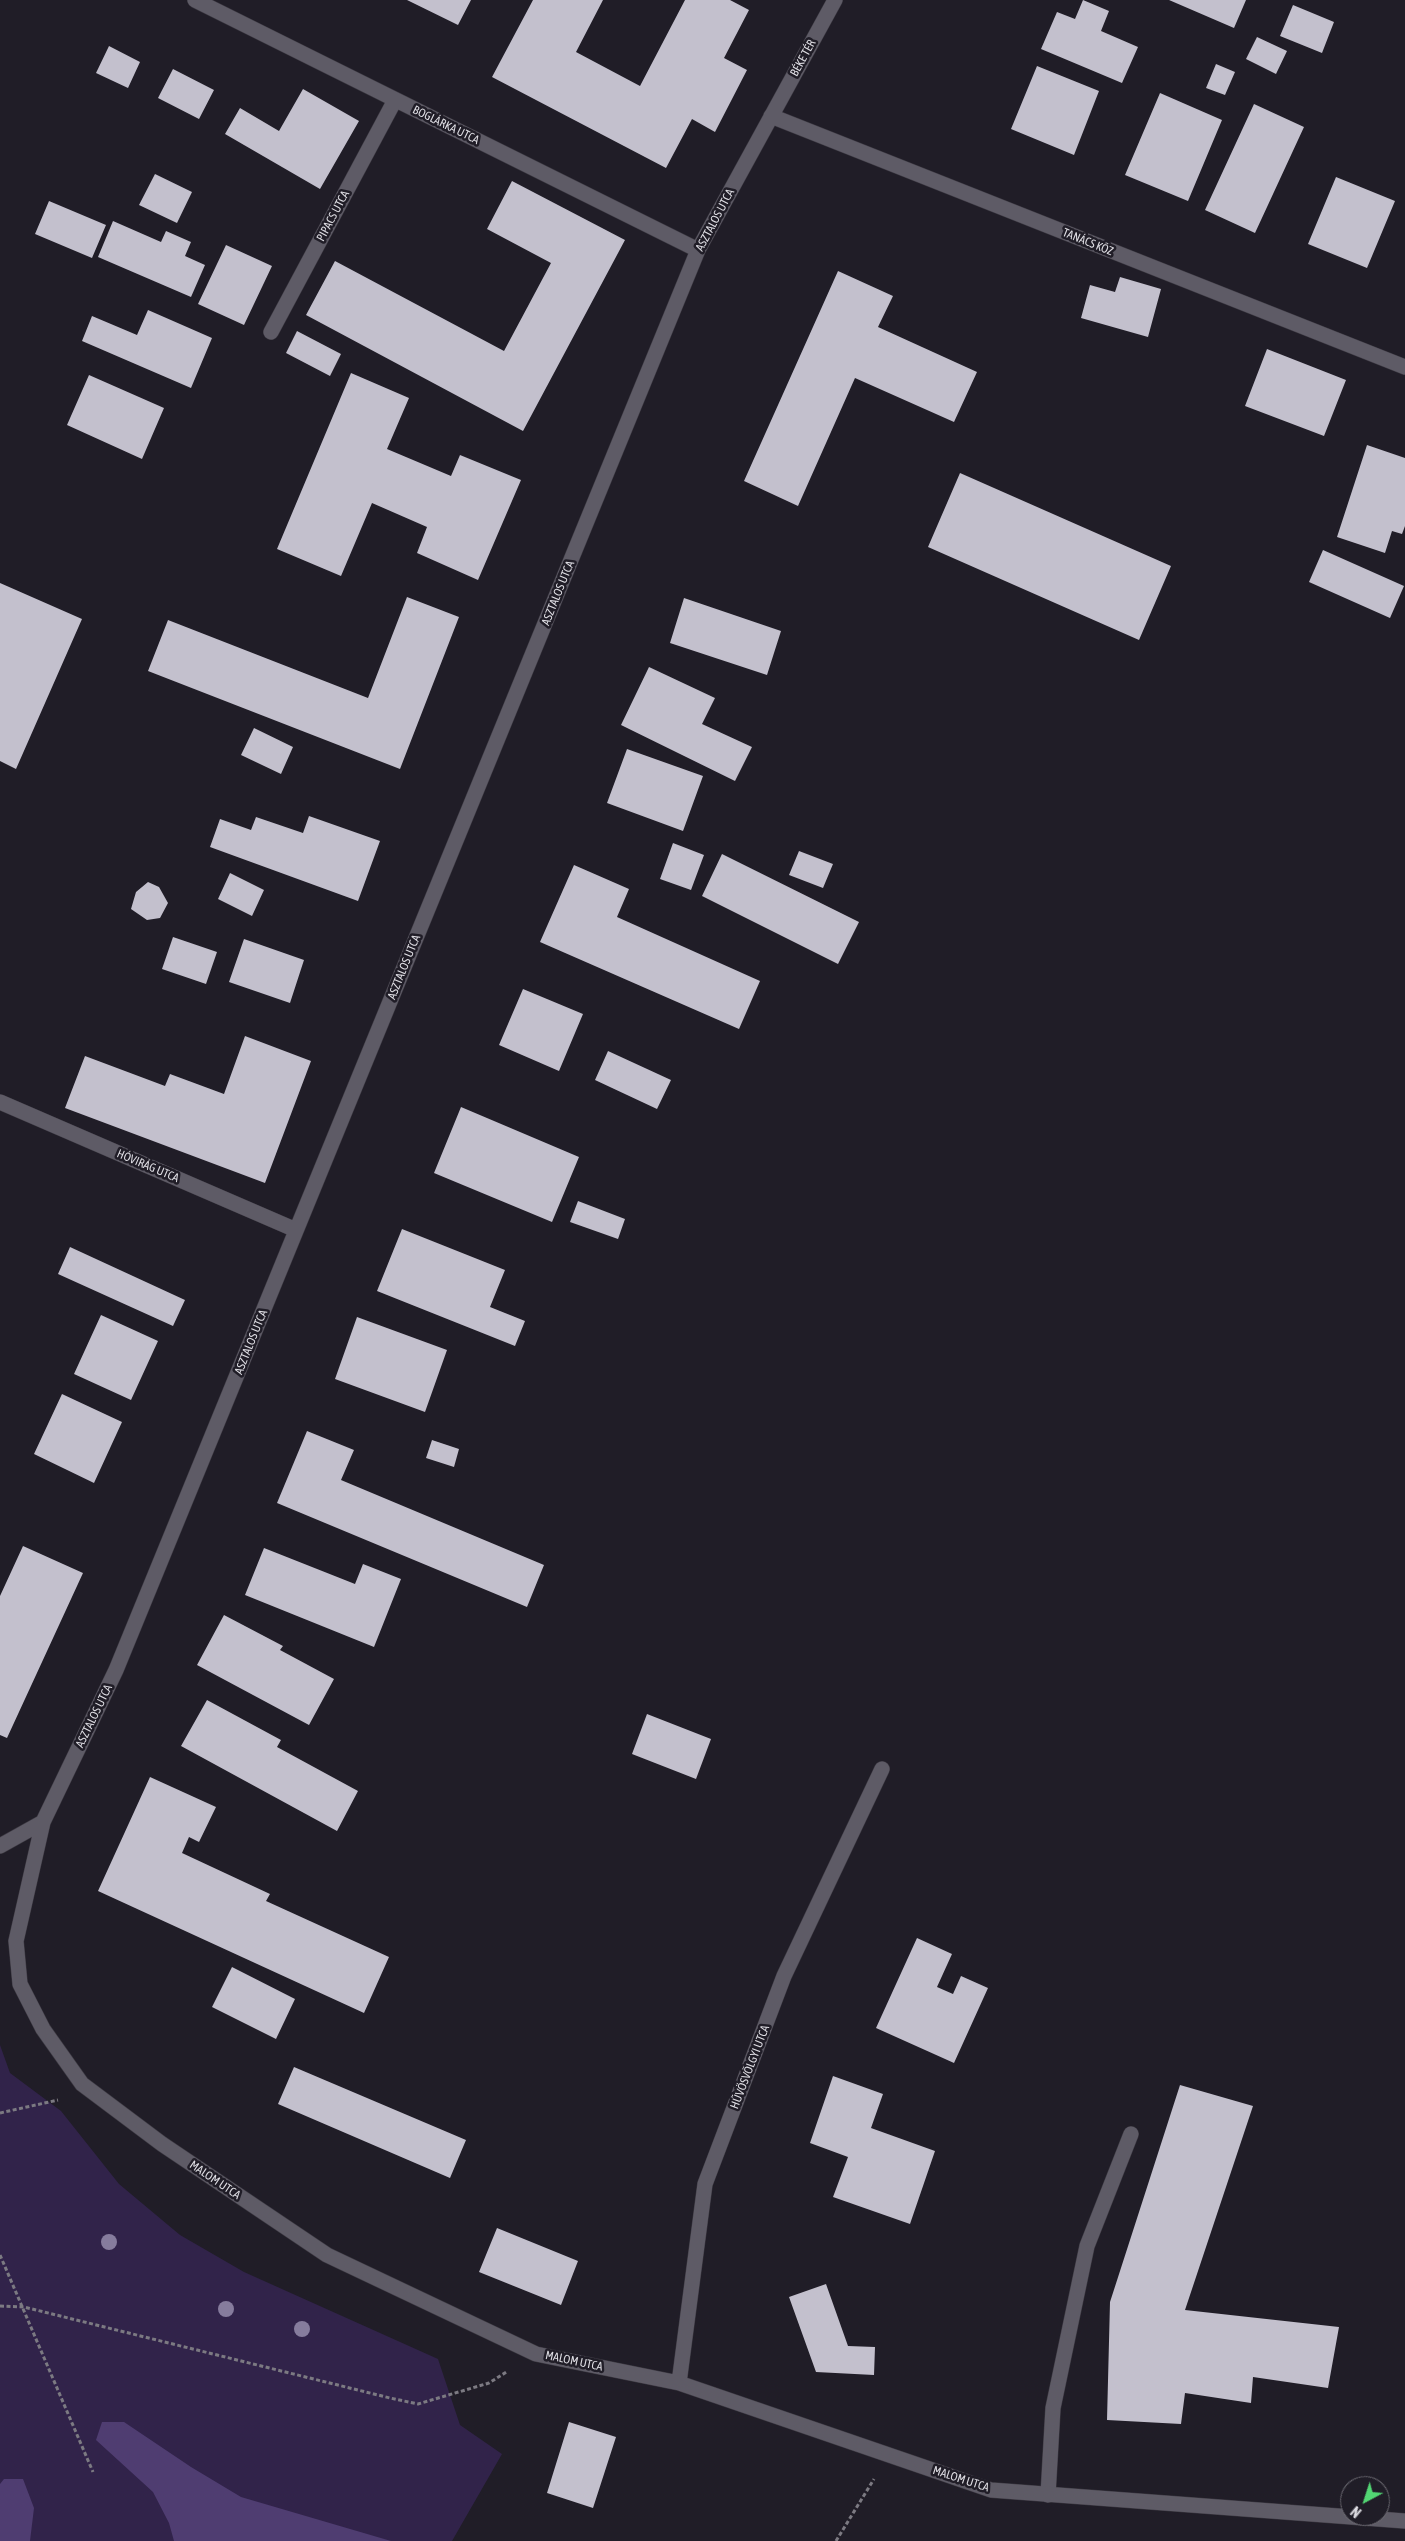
<!DOCTYPE html>
<html>
<head>
<meta charset="utf-8">
<style>
  body { margin:0 }
  #map { position:relative; width:1405px; height:2541px; overflow:hidden; background:#201d27; font-family:"Asap Condensed",sans-serif }
  canvas { display:block }
  .north { position:absolute; left:1340px; top:2476px; width:50px; height:50px; box-sizing:border-box; background:#201d27; border:1px solid #6c6a72; border-radius:50%; rotate:220deg; font-size:14px; font-weight:700; line-height:20px; text-align:center; color:#dedde3 }
  .north::after { content:''; display:block; margin:auto; width:18px; height:22px; background:#52d673; clip-path:polygon(50% 0,100% 100%,50% 72%,0 100%) }
</style>
</head>
<body>
<div id="map">
<canvas width="1405" height="2541"></canvas>
<div class="north">N</div>
</div>
<script>
const g = document.querySelector('canvas').getContext('2d');
g.lineJoin = 'round';
function fillPath(path, color) {
  g.fillStyle = color;
  g.fill(path, 'evenodd');
}
function stroke(path, color, width, dash) {
  g.strokeStyle = color;
  g.lineWidth = width;
  g.lineCap = dash ? 'butt' : 'round';
  g.setLineDash(dash || []);
  g.stroke(path);
}
function drawText(font, color, halo, rows, align = 'center') {
  g.font = font + ' "Asap Condensed",sans-serif';
  g.lineWidth = 5;
  g.setLineDash([]);
  g.textBaseline = 'middle';
  g.strokeStyle = halo;
  g.fillStyle = color;
  for (const [text, x, y, turn = 0] of rows) {
    g.save();
    g.translate(x, y);
    g.rotate((+turn || 0) * Math.PI / 180);
    g.textAlign = isNaN(turn) ? turn : align;
    if (halo) g.strokeText(text, 0, 0);
    g.fillText(text, 0, 0);
    g.restore();
  }
}
fillPath(new Path2D(`
  M0 2045 10 2073 61 2111 119 2184 180 2235 244 2272 438 2359 460 2425 502 2454 452 2541H0Z`), '#31234a');
fillPath(new Path2D(`
  M102 2422H124L191 2467 241 2497 391 2541H174L169 2523 153 2492 96 2440Z
  M4 2479H23L34 2508 30 2541H0V2484Z`), '#4f3d71');
fillPath(new Path2D(`
  M407 0H471L458 25Z
  M533 0H603L576 52 640 86 685 0H730L749 10 724 58 747 70 715 132 692 119 666 168 492 77Z
  M1083 0 1109 11 1101 31 1138 47 1122 83 1041 49 1057 12 1075 19Z
  M1169 0H1246L1234 28Z
  M1293 5 1334 22 1322 53 1280 36Z
  M1257 37 1287 51 1276 74 1246 59Z
  M109 46 140 62 128 88 96 73Z
  M1216 64 1235 72 1225 95 1206 88Z
  M1037 66 1099 91 1074 155 1011 129Z
  M173 69 214 90 199 119 158 98Z
  M303 89 359 121 320 189 225 134 240 108 279 131Z
  M1160 93 1222 120 1188 201 1125 175Z
  M1254 104 1304 127 1255 233 1205 210Z
  M155 174 192 192 177 223 139 205Z
  M1336 177 1395 201 1367 268 1308 244Z
  M512 181 625 240 523 431 306 315 335 261 504 351 551 263 487 229Z
  M49 201 106 225 92 258 35 234Z
  M113 221 161 242 166 231 191 242 185 256 205 265 191 297 98 257Z
  M226 245 272 266 244 325 198 304Z
  M838 271 893 296 878 327 977 372 954 422 855 378 798 506 744 481Z
  M1120 277 1161 289 1148 337 1081 318 1090 285 1115 292Z
  M148 310 212 338 191 388 82 341 92 316 137 335Z
  M297 331 341 354 330 376 286 353Z
  M1267 349 1346 380 1324 436 1245 406Z
  M351 373 409 398 387 449 451 476 460 455 521 480 478 580 417 553 427 527 372 503 341 576 277 549Z
  M89 375 164 408 142 459 67 425Z
  M1367 445 1405 458V526L1402 534 1392 531 1385 553 1337 537Z
  M960 473 1171 566 1139 640 928 547Z
  M1323 550 1404 586 1390 618 1309 582Z
  M0 583 82 619 16 769 0 761Z
  M407 597 459 617 400 769 148 671 168 620 368 698Z
  M684 598 781 631 767 675 670 643Z
  M649 667 715 698 702 724 752 747 735 781 621 725Z
  M254 728 293 747 281 774 241 755Z
  M627 749 703 776 683 831 607 803Z
  M309 816 380 841 358 901 210 847 220 819 251 830 256 817 303 833Z
  M673 843 704 855 691 890 660 879Z
  M799 851 833 864 823 888 789 875Z
  M722 854 859 922 838 964 702 896Z
  M574 865 629 889 617 917 760 981 739 1029 540 942Z
  M230 873 264 890 252 916 218 899Z
  M148 882 159 887 168 903 160 918 147 920 131 909 136 892Z
  M173 937 217 952 206 984 162 969Z
  M244 939 304 960 290 1003 229 982Z
  M523 989 583 1014 559 1071 499 1045Z
  M245 1036 311 1061 265 1183 65 1108 85 1056 165 1086 170 1074 224 1094Z
  M608 1051 671 1080 657 1109 595 1080Z
  M461 1107 579 1157 552 1222 434 1173Z
  M578 1201 625 1219 618 1239 570 1222Z
  M402 1229 505 1270 490 1307 525 1321 515 1346 377 1291Z
  M70 1247 185 1300 173 1326 58 1274Z
  M101 1315 158 1341 131 1400 74 1374Z
  M357 1317 447 1350 425 1412 335 1379Z
  M62 1394 122 1422 94 1483 34 1454Z
  M307 1431 354 1450 341 1480 544 1565 527 1607 277 1503Z
  M432 1440 459 1449 454 1467 426 1458Z
  M23 1546 83 1573 7 1738 0 1735V1596Z
  M264 1548 355 1584 363 1564 401 1579 374 1647 245 1595Z
  M224 1615 283 1646 280 1650 334 1679 309 1725 197 1665Z
  M207 1700 281 1740 277 1747 358 1791 337 1831 181 1746Z
  M647 1714 711 1739 696 1779 632 1754Z
  M150 1777 216 1807 199 1842 189 1837 182 1853 270 1894 266 1901 389 1957 364 2013 98 1891Z
  M917 1938 952 1954 937 1987 953 1994 961 1976 988 1988 954 2063 876 2028Z
  M232 1967 295 1999 276 2039 212 2007Z
  M294 2067 466 2140 450 2178 278 2104Z
  M833 2076 883 2094 871 2128 935 2151 910 2224 833 2197 848 2157 810 2143Z
  M1180 2085 1253 2106 1185 2310 1339 2327 1328 2388 1253 2377 1251 2403 1185 2393 1181 2424 1107 2420 1110 2302Z
  M497 2228 578 2261 561 2305 479 2272Z
  M826 2284 848 2346 875 2347 874 2375 816 2372 789 2297Z
  M569 2422 616 2437 593 2508 547 2493Z`), '#c3c0cd');
const lane = new Path2D(`
  M1048 2495 1053 2408 1087 2246 1131 2134`);
const street = new Path2D(`
  M195 0 698 250
  M835 0 698 250 116 1670 43 1822 16 1941 20 1984 43 2029 82 2084 162 2144 327 2255 536 2354 679 2383 991 2490 1405 2521
  M771 116 1405 367
  M271 332 395 100
  M0 1102 296 1230
  M0 1846 43 1822
  M679 2383 705 2184 784 1976 882 1769`);
stroke(lane, '#3d3a43', 16);
stroke(street, '#3d3a43', 16);
stroke(new Path2D(`
  M0 2113 58 2100
  M0 2255 93 2472
  M0 2306 24 2307 390 2398 418 2404 489 2383 508 2371
  M836 2541 874 2479`), '#7c7a82', 3, [4, 2.5]);
stroke(lane, '#5e5b66', 15);
stroke(street, '#5e5b66', 15);
g.fillStyle = '#867c9d';
for (const [x, y] of [
  [109,2242],
  [226,2309],
  [302,2329]
]) {
  g.beginPath();
  g.arc(x, y, 8, 0, 2 * Math.PI);
  g.fill();
}
drawText('12px', '#dedde3', '#201d27', [
  ["BÉKE TÉR",803,58,-61],
  ["BOGLÁRKA UTCA",446,125,26],
  ["PIPACS UTCA",333,216,-62],
  ["ASZTALOS UTCA",715,220,-62],
  ["TANÁCS KÖZ",1088,242,22],
  ["ASZTALOS UTCA",558,593,-68],
  ["ASZTALOS UTCA",404,967,-68],
  ["HÓVIRÁG UTCA",148,1166,23],
  ["ASZTALOS UTCA",251,1342,-68],
  ["ASZTALOS UTCA",94,1716,-64],
  ["HŰVÖSVÖLGYI UTCA",750,2067,-69],
  ["MALOM UTCA",215,2180,34],
  ["MALOM UTCA",574,2361,12],
  ["MALOM UTCA",961,2479,18]
]);
</script>
</body>
</html>
